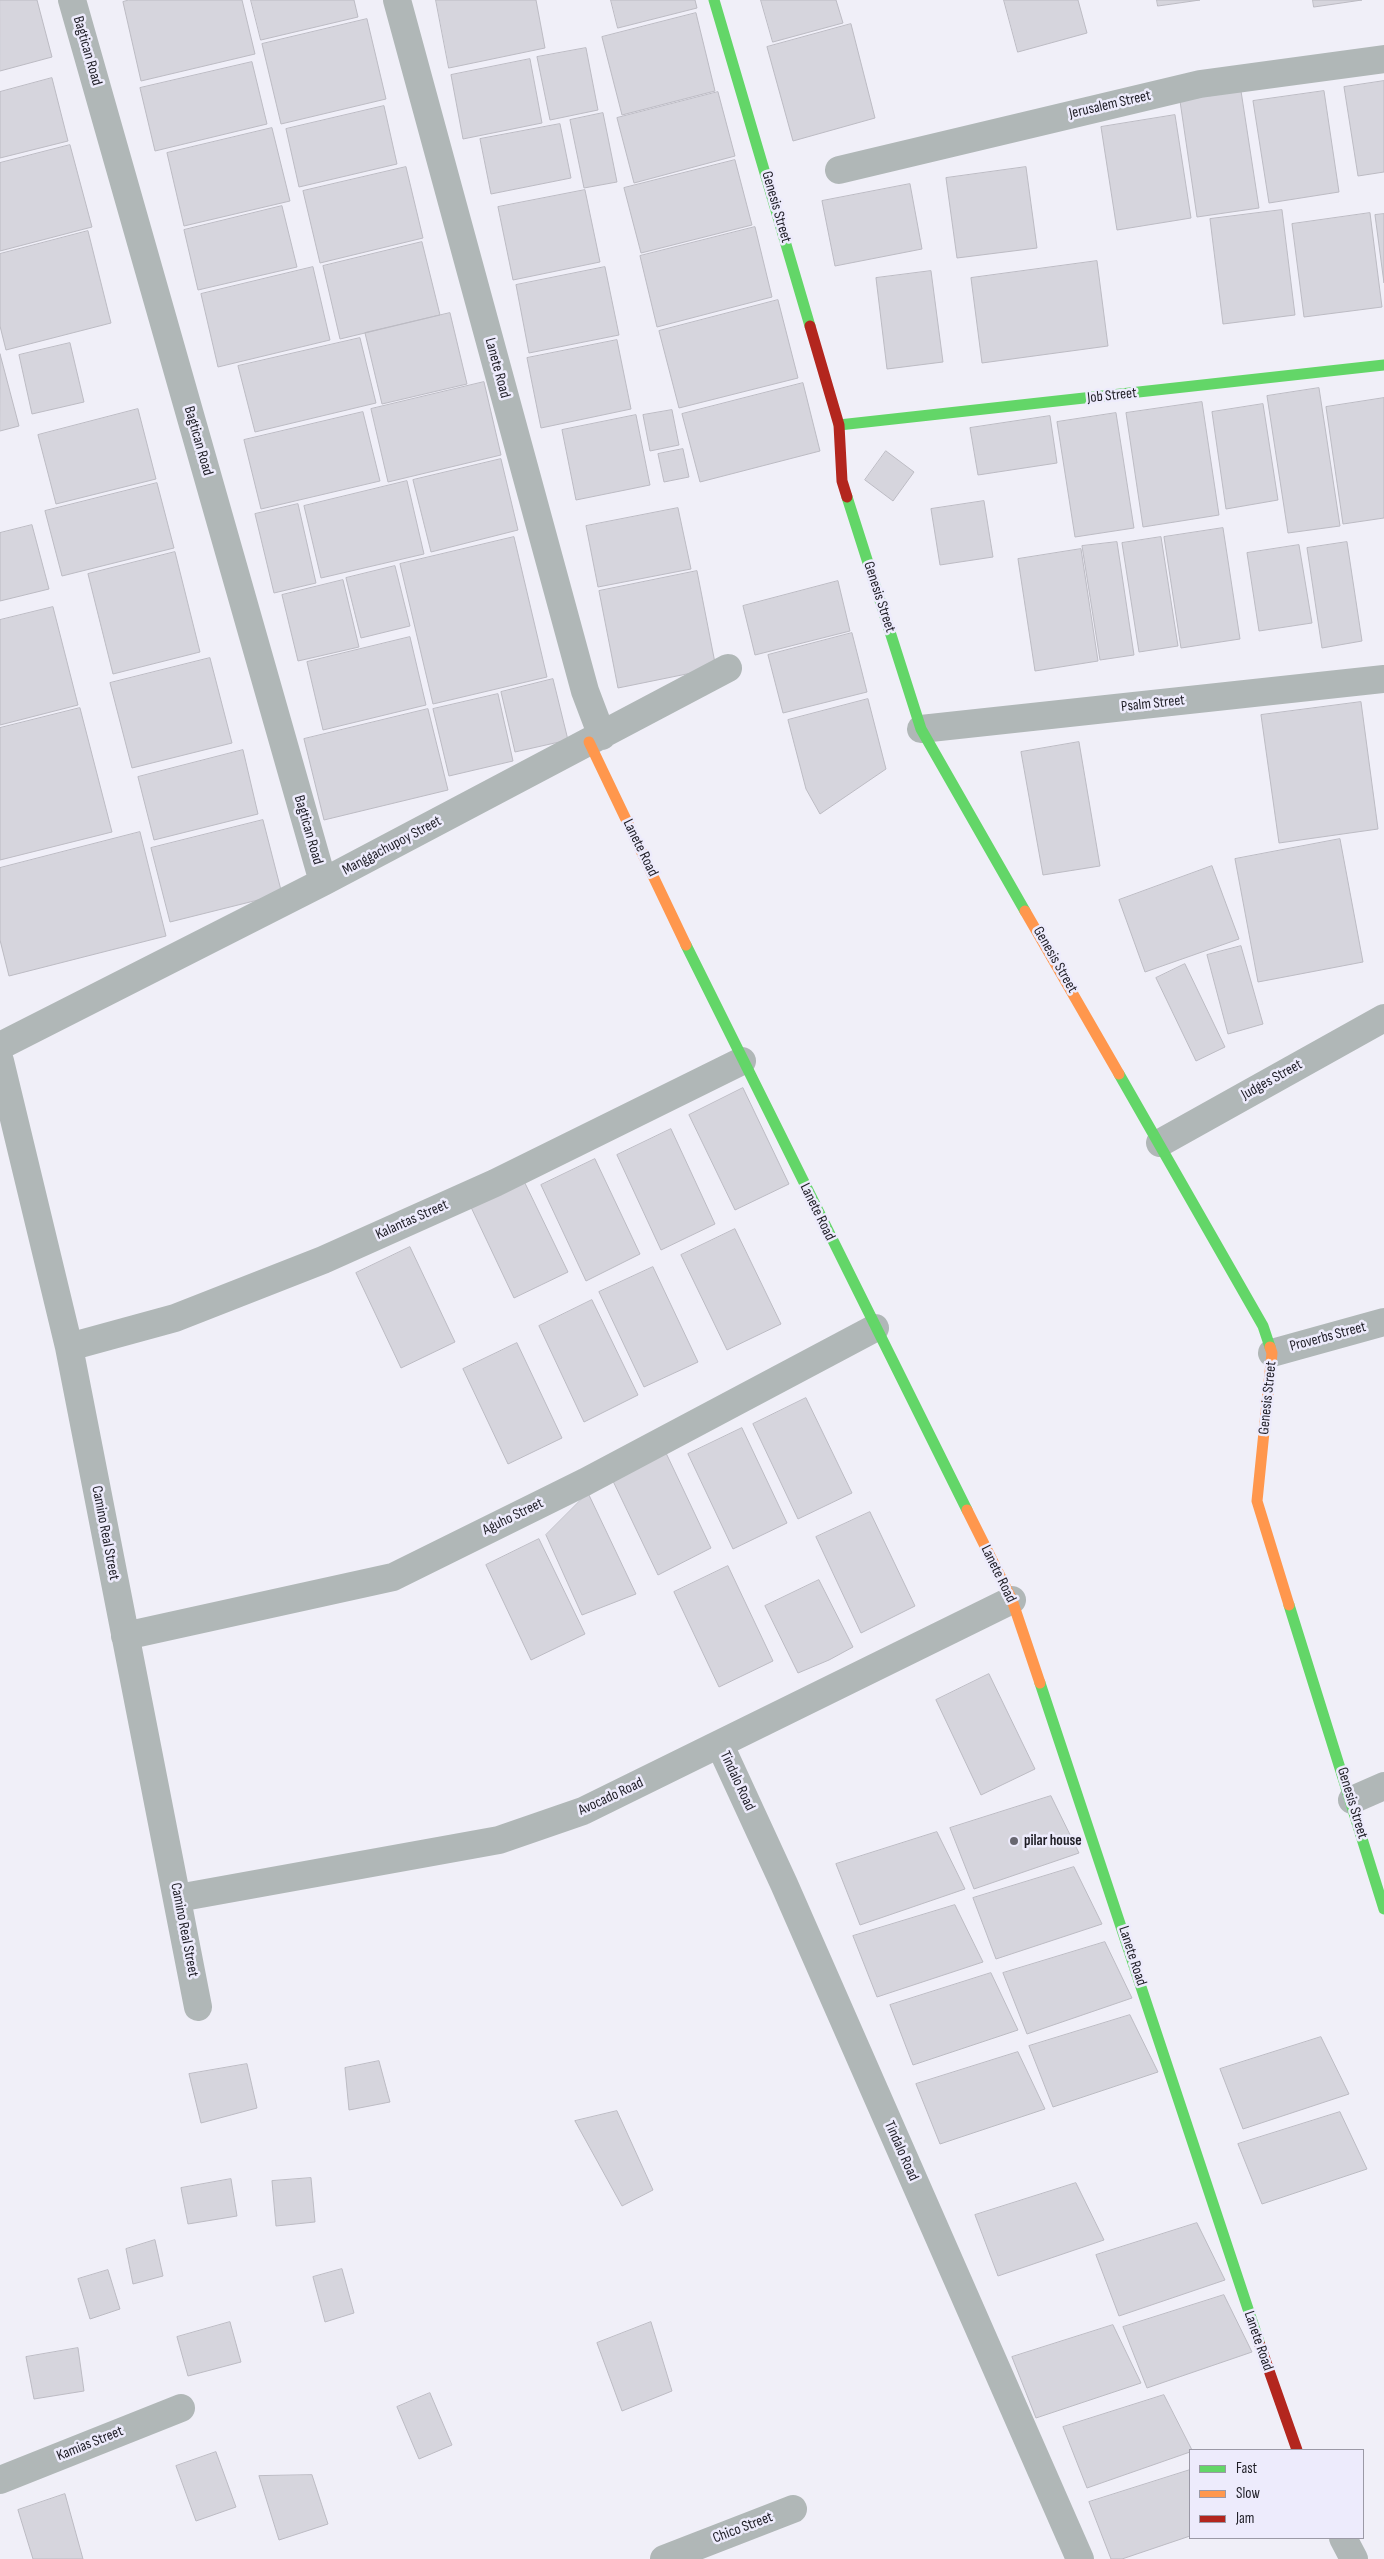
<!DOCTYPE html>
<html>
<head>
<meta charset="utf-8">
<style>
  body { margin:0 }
  #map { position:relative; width:1384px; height:2559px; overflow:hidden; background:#f0eff8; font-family:"Sofia Sans Condensed",sans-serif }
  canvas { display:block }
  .legend { position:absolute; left:1189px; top:2449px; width:175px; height:90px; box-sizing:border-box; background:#edebfc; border:1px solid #9b99a6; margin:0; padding:6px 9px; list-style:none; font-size:15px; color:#1f1e26 }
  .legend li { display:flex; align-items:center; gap:10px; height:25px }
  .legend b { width:25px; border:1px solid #9b99a6 }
</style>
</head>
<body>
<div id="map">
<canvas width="1384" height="2559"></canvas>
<ul class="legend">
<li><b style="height:6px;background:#63d668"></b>Fast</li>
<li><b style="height:6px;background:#ff974d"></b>Slow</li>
<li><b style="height:6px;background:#b3261e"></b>Jam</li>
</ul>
</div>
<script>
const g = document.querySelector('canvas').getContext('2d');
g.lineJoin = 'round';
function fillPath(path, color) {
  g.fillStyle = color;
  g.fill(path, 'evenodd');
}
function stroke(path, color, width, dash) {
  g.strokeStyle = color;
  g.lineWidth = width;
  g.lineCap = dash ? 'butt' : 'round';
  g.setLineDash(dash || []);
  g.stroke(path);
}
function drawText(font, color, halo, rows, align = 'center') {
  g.font = font + ' "Sofia Sans Condensed",sans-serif';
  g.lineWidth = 5;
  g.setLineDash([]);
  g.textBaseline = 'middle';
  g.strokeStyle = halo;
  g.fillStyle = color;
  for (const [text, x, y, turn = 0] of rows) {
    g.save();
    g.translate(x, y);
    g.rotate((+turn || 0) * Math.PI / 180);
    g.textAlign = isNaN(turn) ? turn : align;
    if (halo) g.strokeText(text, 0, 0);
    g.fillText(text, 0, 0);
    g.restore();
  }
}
const building = new Path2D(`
  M0 0H37L52 57 0 71Z
  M129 0H242L255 54 141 81 123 2Z
  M251 0H354L358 17 261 40Z
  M436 0H536L545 48 449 68Z
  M611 0H695L697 8 618 28Z
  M761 0H836L843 23 773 42Z
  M1004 0H1078L1087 33 1018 52Z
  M1157 0H1200L1158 6Z
  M1313 0H1362L1314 7Z
  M696 13 715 91 622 115 602 37Z
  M367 19 386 99 281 124 262 44Z
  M851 24 875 118 793 141 767 47Z
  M586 48 598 110 550 120 537 57Z
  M530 59 542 123 463 139 451 75Z
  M252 62 267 124 155 151 140 88Z
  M52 78 68 141 0 158V92Z
  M1384 81V172L1358 176 1344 87Z
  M1241 91 1259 208 1197 217 1180 101Z
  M1324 91 1339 192 1269 203 1253 101Z
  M718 92 735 156 634 183 617 118Z
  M384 106 397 164 299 187 286 129Z
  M603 113 617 182 584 188 570 120Z
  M1175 115 1191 218 1117 230 1101 127Z
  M560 124 571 178 491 194 480 139Z
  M272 128 290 201 184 226 167 153Z
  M70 145 92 227 0 251V163Z
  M735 160 752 225 641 253 624 188Z
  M406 167 423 238 320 263 303 191Z
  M1026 167 1037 248 957 258 946 178Z
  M910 184 922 249 835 266 822 201Z
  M585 190 600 262 513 280 498 207Z
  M282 206 297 267 198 290 184 230Z
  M1282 210 1295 315 1223 324 1210 219Z
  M1370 213 1382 307 1304 317 1292 224Z
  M1384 214V283L1375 215Z
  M755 227 772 297 657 327 640 256Z
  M88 231 111 323 6 350 0 326V254Z
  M422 242 440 315 340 339 323 266Z
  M1097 261 1108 346 982 363 971 278Z
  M313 267 330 340 218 367 201 294Z
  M605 267 619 335 529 353 516 285Z
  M931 271 943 362 887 369 876 278Z
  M778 300 798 378 679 408 659 331Z
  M450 313 467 384 382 404 365 333Z
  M360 338 376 403 255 432 238 366Z
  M617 340 631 409 541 428 527 358Z
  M70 343 84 402 32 414 19 355Z
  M0 354 19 426 0 431Z
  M484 382 501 455 388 482 371 409Z
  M803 383 820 451 700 482 682 414Z
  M1319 388 1340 526 1288 533 1267 396Z
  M1384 398V518L1343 524 1326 407Z
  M1202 402 1219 515 1143 527 1126 413Z
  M1263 404 1278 500 1226 509 1212 412Z
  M138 409 156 479 56 504 38 435Z
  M672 410 679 445 650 451 643 415Z
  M363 412 380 481 261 509 244 440Z
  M1116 413 1134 528 1075 537 1057 422Z
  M636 415 650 485 576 500 562 430Z
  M1050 416 1057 463 978 475 970 428Z
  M683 449 689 477 664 482 658 454Z
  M886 451 914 472 893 501 865 480Z
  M501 459 518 530 431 552 413 480Z
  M407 481 424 554 321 578 304 506Z
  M157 483 174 548 62 576 45 511Z
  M984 501 993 557 940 565 931 509Z
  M298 504 316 583 274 593 255 514Z
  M678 508 691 569 598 587 586 526Z
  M32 525 49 589 0 601V533Z
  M1223 528 1240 639 1181 648 1164 537Z
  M514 537 547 677 433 704 400 564Z
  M1161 537 1178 646 1139 652 1122 543Z
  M1117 542 1134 655 1100 660 1082 546Z
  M1347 542 1362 641 1322 648 1307 548Z
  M1299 545 1312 623 1259 631 1247 553Z
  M1081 549 1098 661 1035 671 1018 559Z
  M175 552 200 652 113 674 88 574Z
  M395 566 410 626 361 638 346 578Z
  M697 571 716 668 618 688 599 591Z
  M343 580 359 647 298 661 282 595Z
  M838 581 850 631 755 655 743 606Z
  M53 607 78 705 0 725V620Z
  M852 633 867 692 783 713 768 655Z
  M410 637 426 705 323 730 307 662Z
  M210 658 232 743 132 768 110 683Z
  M553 679 568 740 515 752 501 692Z
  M498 694 513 761 449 776 433 709Z
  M868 699 886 769 820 814 806 789 788 720Z
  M1361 702 1378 829 1279 843 1261 715Z
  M80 708 112 832 0 860V728Z
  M428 709 448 790 324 820 304 739Z
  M1079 742 1100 866 1043 875 1021 752Z
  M243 750 258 814 154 840 138 777Z
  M263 820 282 894 170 922 151 848Z
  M140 832 166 936 9 976 0 940V868Z
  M1340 839 1363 962 1258 982 1235 859Z
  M1212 866 1239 939 1145 972 1119 900Z
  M1241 946 1263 1024 1228 1034 1207 955Z
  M1185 964 1225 1047 1196 1061 1156 978Z
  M743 1088 789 1184 735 1210 689 1115Z
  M671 1129 715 1224 661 1250 617 1155Z
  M595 1159 640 1254 586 1281 541 1185Z
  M522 1177 568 1272 514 1298 469 1203Z
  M735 1229 781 1324 727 1350 681 1255Z
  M410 1247 455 1342 401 1368 356 1273Z
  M653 1267 698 1362 644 1387 599 1292Z
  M592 1300 638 1395 584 1422 539 1326Z
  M517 1343 562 1438 508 1464 463 1369Z
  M806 1398 852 1493 798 1519 753 1424Z
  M742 1428 787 1523 733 1549 688 1454Z
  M666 1453 711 1548 658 1575 612 1479Z
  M588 1493 636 1594 582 1615 546 1535Z
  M870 1512 915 1606 861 1633 816 1537Z
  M539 1539 585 1634 531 1660 486 1565Z
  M728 1566 773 1661 719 1687 674 1592Z
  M819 1580 853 1647 829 1660 798 1673 765 1606Z
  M989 1674 1035 1769 981 1795 936 1700Z
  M1051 1796 1079 1853 974 1889 950 1828Z
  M937 1832 965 1889 860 1925 836 1864Z
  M1074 1867 1102 1924 996 1959 973 1898Z
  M955 1905 983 1962 877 1997 853 1936Z
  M1105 1942 1132 1998 1027 2034 1003 1973Z
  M991 1973 1018 2030 913 2065 890 2005Z
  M1130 2015 1158 2072 1053 2107 1029 2046Z
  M1321 2037 1349 2094 1243 2129 1220 2069Z
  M1018 2052 1045 2109 940 2144 916 2084Z
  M379 2061 390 2102 349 2110 345 2068Z
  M247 2064 257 2108 201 2123 189 2074Z
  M617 2111 653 2190 622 2206 575 2121Z
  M1340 2112 1367 2169 1262 2204 1238 2144Z
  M311 2178 315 2222 276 2226 272 2181Z
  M231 2179 237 2216 188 2224 181 2188Z
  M1076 2183 1104 2240 998 2276 975 2215Z
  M1197 2223 1225 2280 1119 2316 1096 2255Z
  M155 2240 163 2276 133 2284 126 2249Z
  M342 2269 354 2313 325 2322 313 2277Z
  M108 2270 120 2309 90 2319 78 2279Z
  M1224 2295 1252 2352 1147 2388 1123 2327Z
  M230 2322 241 2362 188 2376 177 2337Z
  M651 2322 672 2391 622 2411 597 2343Z
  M1113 2325 1141 2383 1036 2418 1012 2357Z
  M78 2348 84 2391 34 2399 26 2357Z
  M430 2393 452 2445 419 2459 397 2407Z
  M1164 2395 1192 2450 1190 2452 1087 2488 1063 2427Z
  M216 2452 236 2507 196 2521 176 2466Z
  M1190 2470V2536L1122 2559H1111L1089 2502Z
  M312 2475 328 2524 279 2540 259 2476Z
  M65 2494 83 2559H33L18 2510Z`);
fillPath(building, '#d6d5dd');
stroke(building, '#bcbbc3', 1);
stroke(new Path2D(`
  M72 0 323 882
  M397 0 585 691 602 736
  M839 170 1200 84 1384 59
  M921 729 1384 679
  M0 1046 323 882 728 668
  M0 1061 69 1347 198 2007
  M1160 1143 1384 1018
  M69 1347 175 1318 323 1260 495 1183 742 1061
  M1272 1353 1384 1322
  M125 1636 393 1577 585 1482 875 1328
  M720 1745 784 1884 1080 2559
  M1352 1800 1384 1786
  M178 1898 499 1840 583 1811 1012 1600
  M0 2480 181 2408
  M1343 2538 1354 2559
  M664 2559 793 2509`), '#b0b7b7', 28);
stroke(new Path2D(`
  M714 0 810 326
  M839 425 1384 365
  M847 497 921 729 1025 911
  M686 945 967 1510
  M1119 1074 1263 1326 1270 1347
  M1289 1605 1384 1909
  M1040 1683 1260 2345`), '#63d668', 11);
stroke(new Path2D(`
  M589 742 686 945
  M1025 911 1119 1074
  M1270 1347 1272 1353 1257 1501 1289 1605
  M967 1510 1012 1600 1040 1683`), '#ff974d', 11);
stroke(new Path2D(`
  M810 326 839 425 842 481 847 497
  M1260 2345 1297 2450`), '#b3261e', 11);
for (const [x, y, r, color] of [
  [1014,1841,5,"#686770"]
]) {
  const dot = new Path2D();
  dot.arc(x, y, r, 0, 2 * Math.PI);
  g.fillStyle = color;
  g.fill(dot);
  stroke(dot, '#edebfc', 2);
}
drawText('15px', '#1f1e26', '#edebfc', [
  ["Bagtican Road",87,51,74],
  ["Jerusalem Street",1110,105,-13],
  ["Genesis Street",776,207,74],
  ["Lanete Road",497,368,75],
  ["Job Street",1112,396,-6],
  ["Bagtican Road",198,441,74],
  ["Genesis Street",879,597,72],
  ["Psalm Street",1153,704,-6],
  ["Bagtican Road",308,830,74],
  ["Manggachupoy Street",392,846,-28],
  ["Lanete Road",640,848,64],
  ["Genesis Street",1055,960,60],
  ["Judges Street",1272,1080,-29],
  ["Lanete Road",817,1212,64],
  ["Kalantas Street",412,1220,-24],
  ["Proverbs Street",1328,1337,-15],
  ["Genesis Street",1268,1398,-84],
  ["Aguho Street",513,1517,-26],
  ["Camino Real Street",105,1533,79],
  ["Lanete Road",998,1574,64],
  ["Tindalo Road",737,1781,65],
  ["Avocado Road",611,1797,-25],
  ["Genesis Street",1352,1803,73],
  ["Camino Real Street",184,1930,79],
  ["Lanete Road",1132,1956,72],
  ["Tindalo Road",901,2151,66],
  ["Lanete Road",1258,2341,71],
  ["Kamias Street",90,2444,-22],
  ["Chico Street",743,2528,-21]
]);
drawText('bold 15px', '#1f1e26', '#edebfc', [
  ["pilar house",1024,1841]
], 'left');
</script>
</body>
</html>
